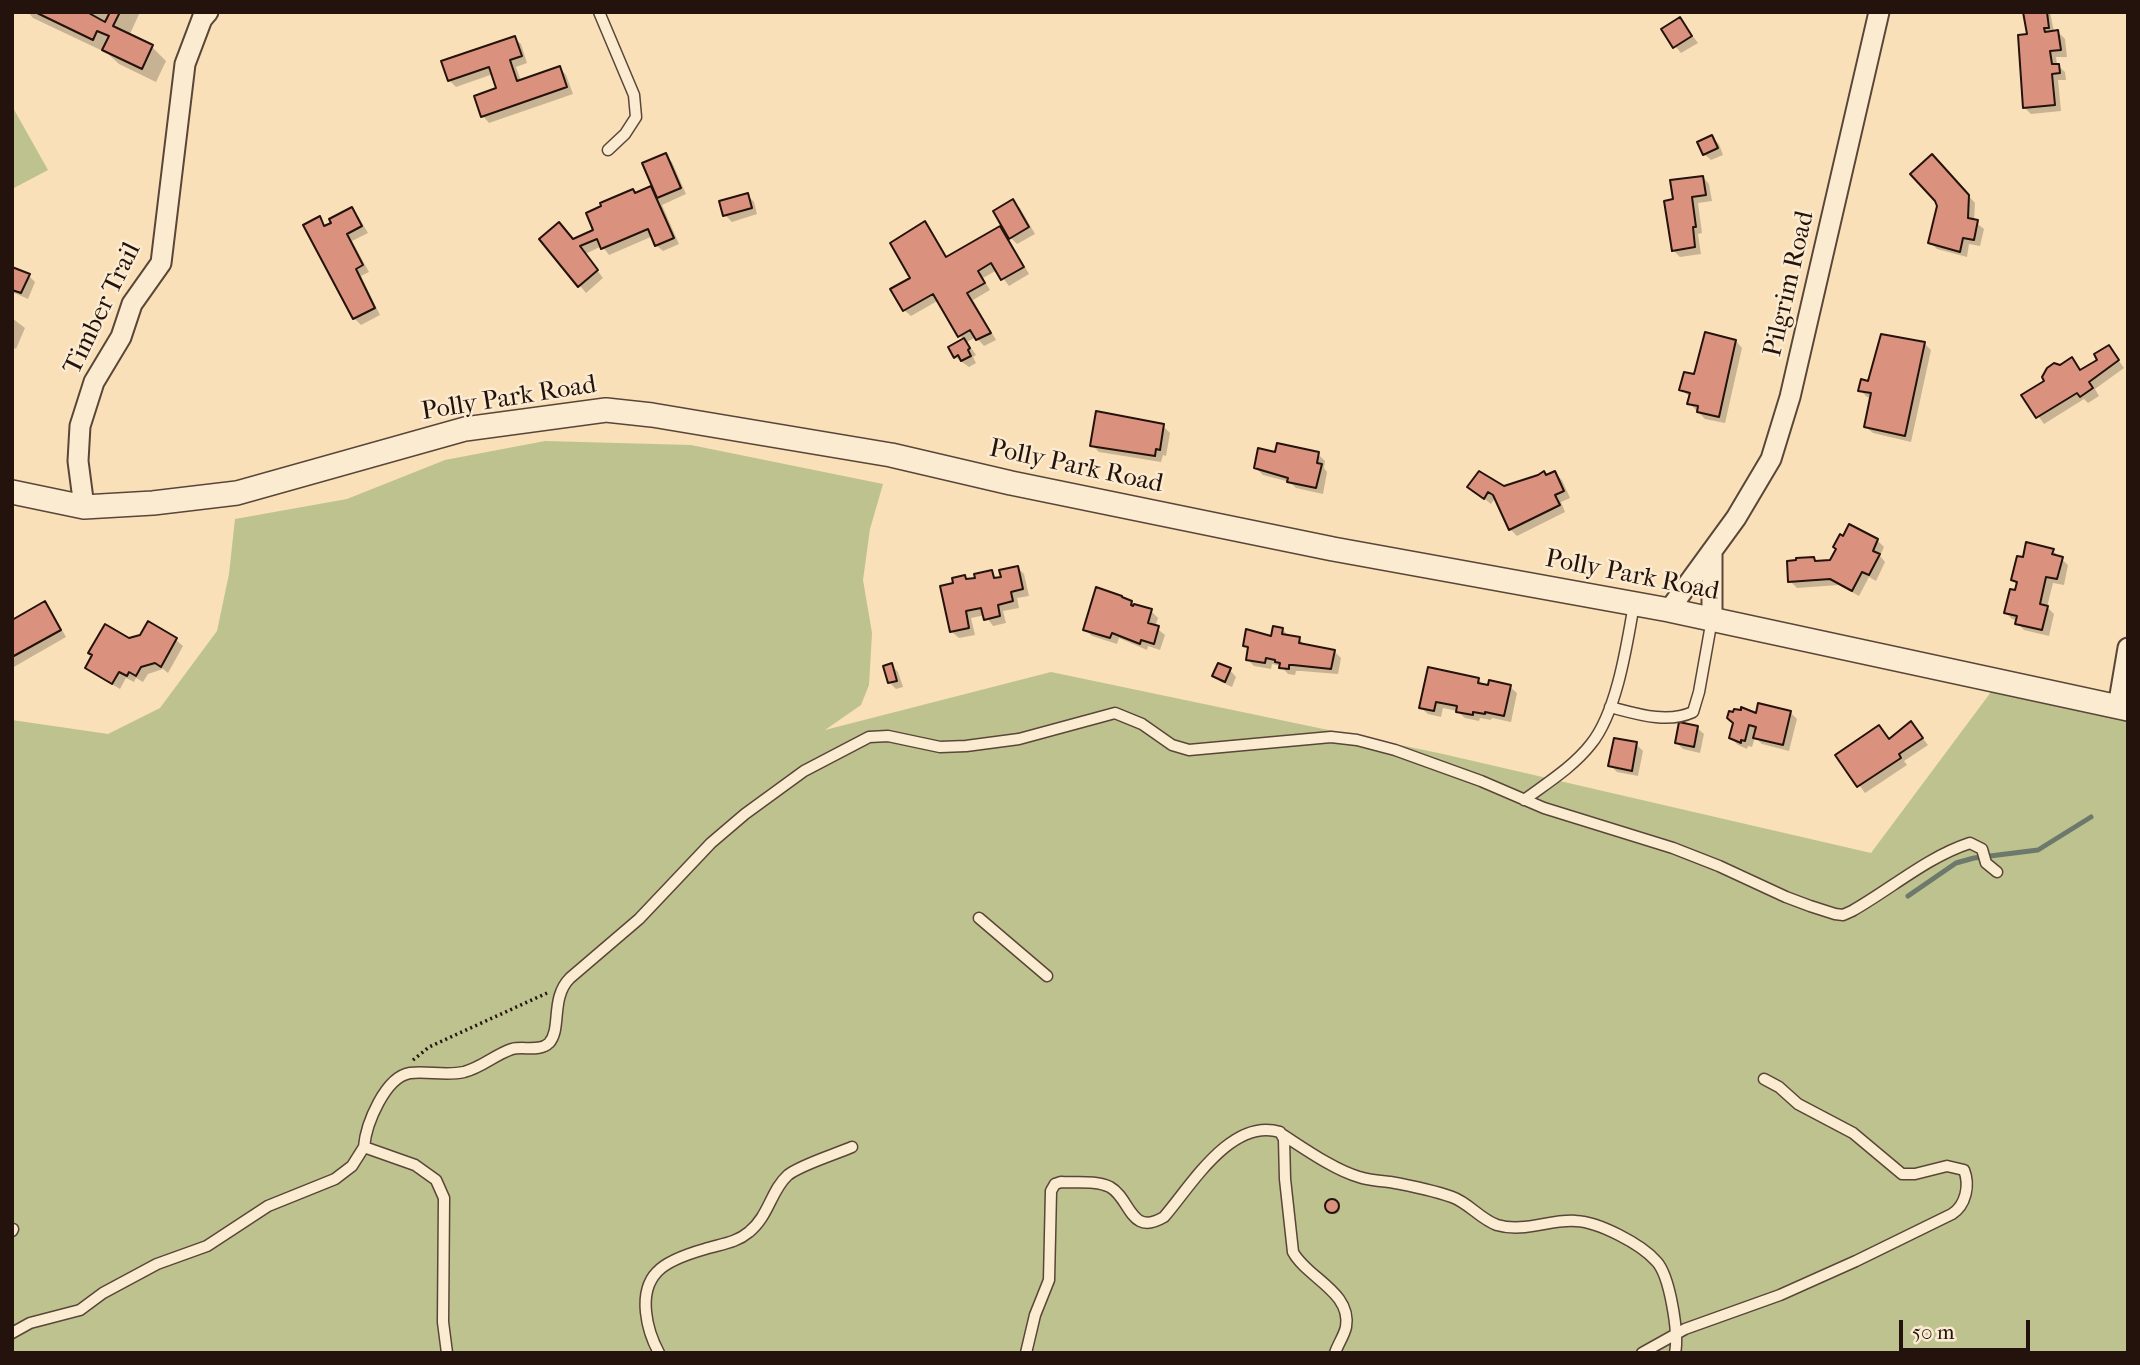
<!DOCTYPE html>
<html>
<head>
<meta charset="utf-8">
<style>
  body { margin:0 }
  #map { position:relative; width:2140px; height:1365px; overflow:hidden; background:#f9e0b8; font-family:"IM FELL French Canon",serif }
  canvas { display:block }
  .frame { position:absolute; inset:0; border:14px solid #24130d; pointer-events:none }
  .scale { position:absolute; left:1899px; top:1320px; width:131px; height:32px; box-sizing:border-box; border:4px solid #24130d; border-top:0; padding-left:9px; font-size:21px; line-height:24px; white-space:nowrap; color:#24130d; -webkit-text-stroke:5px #fbebd1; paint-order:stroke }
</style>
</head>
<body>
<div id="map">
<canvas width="2140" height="1365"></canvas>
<div class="frame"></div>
<div class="scale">50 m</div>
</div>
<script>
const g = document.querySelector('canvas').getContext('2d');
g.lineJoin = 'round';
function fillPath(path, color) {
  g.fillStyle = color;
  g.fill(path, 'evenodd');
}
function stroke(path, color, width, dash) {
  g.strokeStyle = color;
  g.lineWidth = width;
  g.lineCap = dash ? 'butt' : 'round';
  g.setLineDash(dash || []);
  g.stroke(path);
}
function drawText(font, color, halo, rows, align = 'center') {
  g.font = font + ' "IM FELL French Canon",serif';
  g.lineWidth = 5;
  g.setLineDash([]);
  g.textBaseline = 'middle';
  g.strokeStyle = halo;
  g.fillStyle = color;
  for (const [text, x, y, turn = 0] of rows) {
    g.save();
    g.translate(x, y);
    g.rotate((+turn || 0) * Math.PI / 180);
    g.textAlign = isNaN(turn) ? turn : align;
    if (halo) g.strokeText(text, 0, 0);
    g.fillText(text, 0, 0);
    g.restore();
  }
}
fillPath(new Path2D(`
  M12 106 48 170 12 189Z
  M545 441 691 445 883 484 870 529 863 580 872 633 869 685 861 705 825 730 1051 672 1443 754 1871 853 1994 688 2128 717V1353H12V720L108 734 160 708 217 631 229 574 235 519 347 499 445 460Z`), '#bec28f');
fillPath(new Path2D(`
  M28 12H140L129 36 152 47 166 61 156 82 119 64 107 53 33 18Z
  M2025 12H2050L2054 32H2058L2065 39 2067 57H2056L2057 65 2065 72 2066 80H2058L2061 111 2031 114 2025 108 2029 35Z
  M1680 19 1698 43 1681 53 1675 46Z
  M514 38 521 44 527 63 516 67 521 81 560 68 566 75 573 94 489 123 483 116 499 89 493 74 456 87 449 80Z
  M1712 137 1719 144 1723 155 1711 160 1704 154Z
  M665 155 672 162 686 194 662 205 679 244 663 251 656 245 653 236 609 255 602 246 585 254 603 278 586 293 542 239 574 240 595 231 636 194 654 186Z
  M1939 163 1975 203 1974 221 1984 229 1980 246 1969 244 1967 257 1937 249 1930 242 1939 206Z
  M1703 177 1709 184 1712 201 1698 203 1702 233 1698 234 1701 254 1680 257 1673 250 1674 201Z
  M747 195 754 202 757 214 732 222 725 215Z
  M1013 202 1020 208 1035 234 1017 244 1010 237Z
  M351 209 358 216 368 233 352 241 369 272 361 276 380 315 361 325 354 318 305 226 319 218 327 227Z
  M924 223 931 230 947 258 1000 228 1007 236 1029 274 1009 286 997 270 983 278 990 290 973 300 996 340 984 346 976 337 967 342 976 355 973 357 976 363 969 367 955 357 963 340 939 300 911 316 904 310Z
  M12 268 29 276 35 282 28 299 12 292Z
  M12 318 25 328 16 349 12 347Z
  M1736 341 1742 348 1725 423 1705 419 1689 403 1691 397 1681 390Z
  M1924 343 1931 350 1911 442 1873 433 1866 427 1872 398 1867 397 1860 390 1870 383 1877 349Z
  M2109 347 2124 368 2095 389 2099 396 2088 403 2084 399 2044 424 2024 396 2047 381 2060 367 2072 359 2082 371 2100 360Z
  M1163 426 1170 433 1166 456 1163 455 1161 462 1099 452 1092 445Z
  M1276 454H1318L1325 461 1324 468 1327 472 1323 494 1296 488 1290 482 1263 475 1256 468Z
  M1555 473 1562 480 1570 498 1561 502 1565 512 1517 536 1510 529 1496 497 1491 504 1469 487 1504 488Z
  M1877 540 1884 547 1880 556 1885 562 1876 581 1869 577 1859 596 1839 585 1797 588 1790 581 1789 562 1814 558 1818 562H1831L1838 550Z
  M2053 551 2068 565 2064 585 2053 583 2047 607 2054 614 2049 636 2024 630 2017 623 2018 621 2012 619 2006 613 2018 585 2013 580 2024 559Z
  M1017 567 1024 574 1029 596 1017 598 1019 608 1003 611 1006 623 993 626 985 615 971 618 975 635 959 638 952 632 955 584 965 577 969 581 991 572 998 579Z
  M1131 602 1135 606 1151 611 1158 618 1155 627 1165 635 1160 650 1148 646 1147 650 1119 638 1117 644 1092 636 1085 629Z
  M45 603 51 610 66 637 12 668V622Z
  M149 623 176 640 183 646 168 673 163 669 148 674 143 682 136 678 134 682 126 678 120 689 94 674 87 668 129 640 141 637Z
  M1283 630 1290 637 1299 639 1306 646 1334 651 1341 658 1338 674 1301 671H1296L1295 675 1288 674 1281 666 1272 664 1271 669 1254 666 1247 659 1249 650 1245 645 1272 638Z
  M891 665 898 672 903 687 896 689 889 682Z
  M1230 670 1236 677 1232 687 1221 682 1214 676Z
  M1478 679 1484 686 1510 687 1517 693 1511 722 1492 718 1491 720 1480 718 1479 721 1465 718 1457 711 1443 708 1441 717 1428 714 1421 708Z
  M1790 712 1797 719 1789 751 1762 744 1755 737 1752 747 1748 746 1747 749 1738 745 1731 738 1757 715Z
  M1911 723 1928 745 1904 761 1907 765 1865 793 1838 756 1879 728 1890 740Z
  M1697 728 1704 734 1700 753 1683 749 1677 743Z
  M1636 744 1643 751 1638 776 1617 772 1610 765Z
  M1328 1208a6 6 0 1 1 12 0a6 6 0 1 1-12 0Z`), '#0003');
stroke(new Path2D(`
  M1908 896 1956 863 1974 858 2038 850 2091 817`), '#6d796c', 5);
const building = new Path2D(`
  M35 12H87L105 22 110 12H120L113 26 153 45 142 69 102 50 109 36 97 31 93 40Z
  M2023 12H2047L2049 28H2044L2045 32 2058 30 2061 50 2050 51 2052 64H2059L2060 73 2052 74 2055 105 2023 108 2018 35 2027 34Z
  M1680 17 1692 36 1673 48 1661 29Z
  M515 36 522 56 510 60 517 81 560 66 567 87 481 117 474 96 496 88 489 67 448 81 441 61Z
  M1712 135 1718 148 1703 155 1697 142Z
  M666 153 681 188 657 198 642 163Z
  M1932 154 1969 195 1968 218 1978 220 1974 240 1963 238 1960 252 1928 243 1937 206 1935 201 1910 174Z
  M1703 176 1706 195 1692 197 1696 227H1693L1695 247 1672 251 1664 201 1673 199 1670 180Z
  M651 186 674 238 655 246 648 229 601 249 597 239 580 246 598 270 578 287 539 239 559 222 573 239 593 230 586 213 601 206 600 203 633 189 635 193Z
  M748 193 752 208 723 216 719 201Z
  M1013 199 1029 227 1009 239 993 211Z
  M352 207 362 226 347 234 363 265 356 269 375 308 353 319 303 225 320 216 324 226 331 223 329 219Z
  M925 221 946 257 1000 226 1024 267 1001 280 991 263 978 271 985 283 967 293 991 333 976 340 970 330 958 337 933 294 903 311 890 289 910 278 890 243Z
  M12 267 30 274 21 293 12 290Z
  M1705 332 1736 340 1719 417 1697 412 1698 406 1687 404 1690 393 1679 390 1684 372 1694 374Z
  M1881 334 1925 342 1905 436 1864 427 1871 393 1858 391 1861 379 1868 381Z
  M964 338 970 348 968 350 971 356 961 361 958 355 954 358 948 347Z
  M2109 345 2119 360 2089 382 2093 388 2080 397 2077 393 2036 418 2021 395 2044 381 2042 377 2047 368 2054 363 2060 365 2072 357 2080 370 2097 360 2094 354Z
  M1096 411 1164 424 1160 450 1156 449 1155 456 1090 446Z
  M1277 443 1319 452 1317 463 1322 464 1316 488 1287 482 1288 478 1254 468 1258 448 1275 452Z
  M1479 471 1504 486 1538 475 1544 471 1546 475 1555 471 1564 491 1555 495 1560 505 1509 530 1493 495 1488 492 1484 499 1467 487Z
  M1849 524 1878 539 1873 551 1880 554 1869 575 1862 572 1852 591 1830 579 1788 582 1787 561 1796 560V558L1814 557 1815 561 1830 560 1836 549 1833 547 1840 534 1843 536Z
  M2026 542 2054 549 2052 554 2063 557 2057 579 2046 577 2040 604 2048 606 2042 630 2015 624 2017 616 2004 613 2010 589 2015 590 2017 582 2011 580 2017 556 2023 557Z
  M1018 566 1023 589 1011 592 1013 601 998 605 1000 616 984 620 981 608 966 611 969 628 950 632 940 586 953 583 952 578 965 575 966 579 975 578 974 574 992 570 994 578 1001 577 999 570Z
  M1096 587 1122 596V597L1132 601 1131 605 1133 606 1134 604 1152 609 1148 623 1159 626 1154 644 1141 640 1140 644 1112 633 1110 638 1083 630Z
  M45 601 61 630 12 657V620Z
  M148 621 177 638 161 667 155 663 141 667 136 676 129 672 127 676 119 672 112 684 85 668 92 655 88 653 105 624 129 638 140 635Z
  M1273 626 1283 628 1282 634 1300 637 1299 643 1335 650 1331 669 1293 665H1289V669L1279 668 1280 663 1275 662V660L1266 658 1265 663 1246 660 1248 647 1243 646 1246 629 1271 636Z
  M892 663 897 681 888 683 883 666Z
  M1218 663 1231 668 1225 682 1212 676Z
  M1428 667 1479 678 1478 683 1488 685 1489 680 1511 685 1504 716 1485 712V714L1473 712V715L1456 712 1457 706 1436 702 1434 711 1419 708Z
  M1758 703 1791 711 1783 745 1753 738 1756 727 1749 725 1745 741 1741 740V743L1729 738 1733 723 1727 718 1729 711 1733 712 1734 709 1741 710V707L1756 713Z
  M1911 721 1923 738 1899 754 1901 758 1857 787 1835 755 1879 725 1889 739Z
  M1679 722 1698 726 1694 747 1675 743Z
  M1614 738 1637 742 1632 771 1608 766Z
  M1325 1206a7 7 0 1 1 14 0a7 7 0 1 1-14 0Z`);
fillPath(building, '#da917d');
stroke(building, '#24130d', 2);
const service = new Path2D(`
  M599 12 634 95 636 117 625 134 608 150
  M1610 707C1637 714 1667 724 1693 712L1699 692 1712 619
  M1524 800C1547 783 1573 767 1591 744 1617 712 1627 644 1634 604
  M979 918 1047 976
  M1280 1133C1302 1147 1334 1170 1359 1177 1368 1180 1380 1181 1390 1182 1412 1186 1432 1190 1452 1197 1469 1203 1480 1219 1497 1225 1524 1233 1550 1219 1576 1221 1599 1222 1641 1244 1656 1261 1670 1275 1679 1334 1675 1353
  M12 1231 13 1229
  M12 1333 30 1323 80 1310 103 1293 157 1264 207 1246 268 1206 335 1179 352 1166 364 1147
  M447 1353 443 1322 444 1198 436 1180 415 1165 364 1147C366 1124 385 1077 410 1073 428 1071 446 1076 464 1072 483 1067 494 1055 512 1049 523 1046 540 1052 549 1043 562 1029 550 998 570 978L639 919 711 843 745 814 804 771 869 737 888 736 940 747 966 746 1019 739 1115 713 1142 724 1172 745 1189 750 1331 737 1357 740 1395 750 1481 781 1544 808 1673 848 1719 866 1786 897 1810 906 1835 914 1843 915 1852 911C1891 889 1927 857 1970 843L1982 849 1986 863 1997 872
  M659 1353C647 1331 637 1293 657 1272 667 1261 691 1253 705 1249 721 1244 736 1243 749 1232 769 1216 771 1190 788 1175 800 1165 836 1154 852 1147
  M1026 1353 1035 1315 1049 1280 1051 1191 1055 1184 1061 1182C1076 1183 1096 1180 1110 1187 1131 1199 1130 1237 1164 1217 1191 1186 1231 1117 1280 1132L1284 1139 1285 1179 1293 1252C1307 1278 1352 1292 1346 1327 1344 1336 1338 1344 1335 1353
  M1642 1353 1685 1329 1780 1295 1856 1261 1952 1214C1966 1205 1970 1185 1964 1170L1947 1166 1915 1174H1902L1853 1133 1798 1104 1779 1087 1764 1079`);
const minor = new Path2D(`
  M84 507 78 461 80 426 94 382 121 337 132 304 161 263 185 64 202 19 208 12
  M1669 610 1736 518 1771 459 1790 397 1879 12
  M1712 619V551
  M2118 707 2128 648`);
const tertiary = new Path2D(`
  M12 492 84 507 153 503 237 493 465 429 606 410 652 415 891 455 1011 483 1333 549 1669 610 2128 709`);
stroke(service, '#594638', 13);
stroke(minor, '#594638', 23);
stroke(tertiary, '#594638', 26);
stroke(new Path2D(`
  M413 1060 429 1047 547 993`), '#24130d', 3.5, [2, 3.5]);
stroke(service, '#fbebd1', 10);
stroke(minor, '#fbebd1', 19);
stroke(tertiary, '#fbebd1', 23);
drawText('26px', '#24130d', '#fbebd1', [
  ["Pilgrim Road",1790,284,-77],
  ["Timber Trail",103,309,-64],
  ["Polly Park Road",509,399,-9],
  ["Polly Park Road",1076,467,12],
  ["Polly Park Road",1632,576,11]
]);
</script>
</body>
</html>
